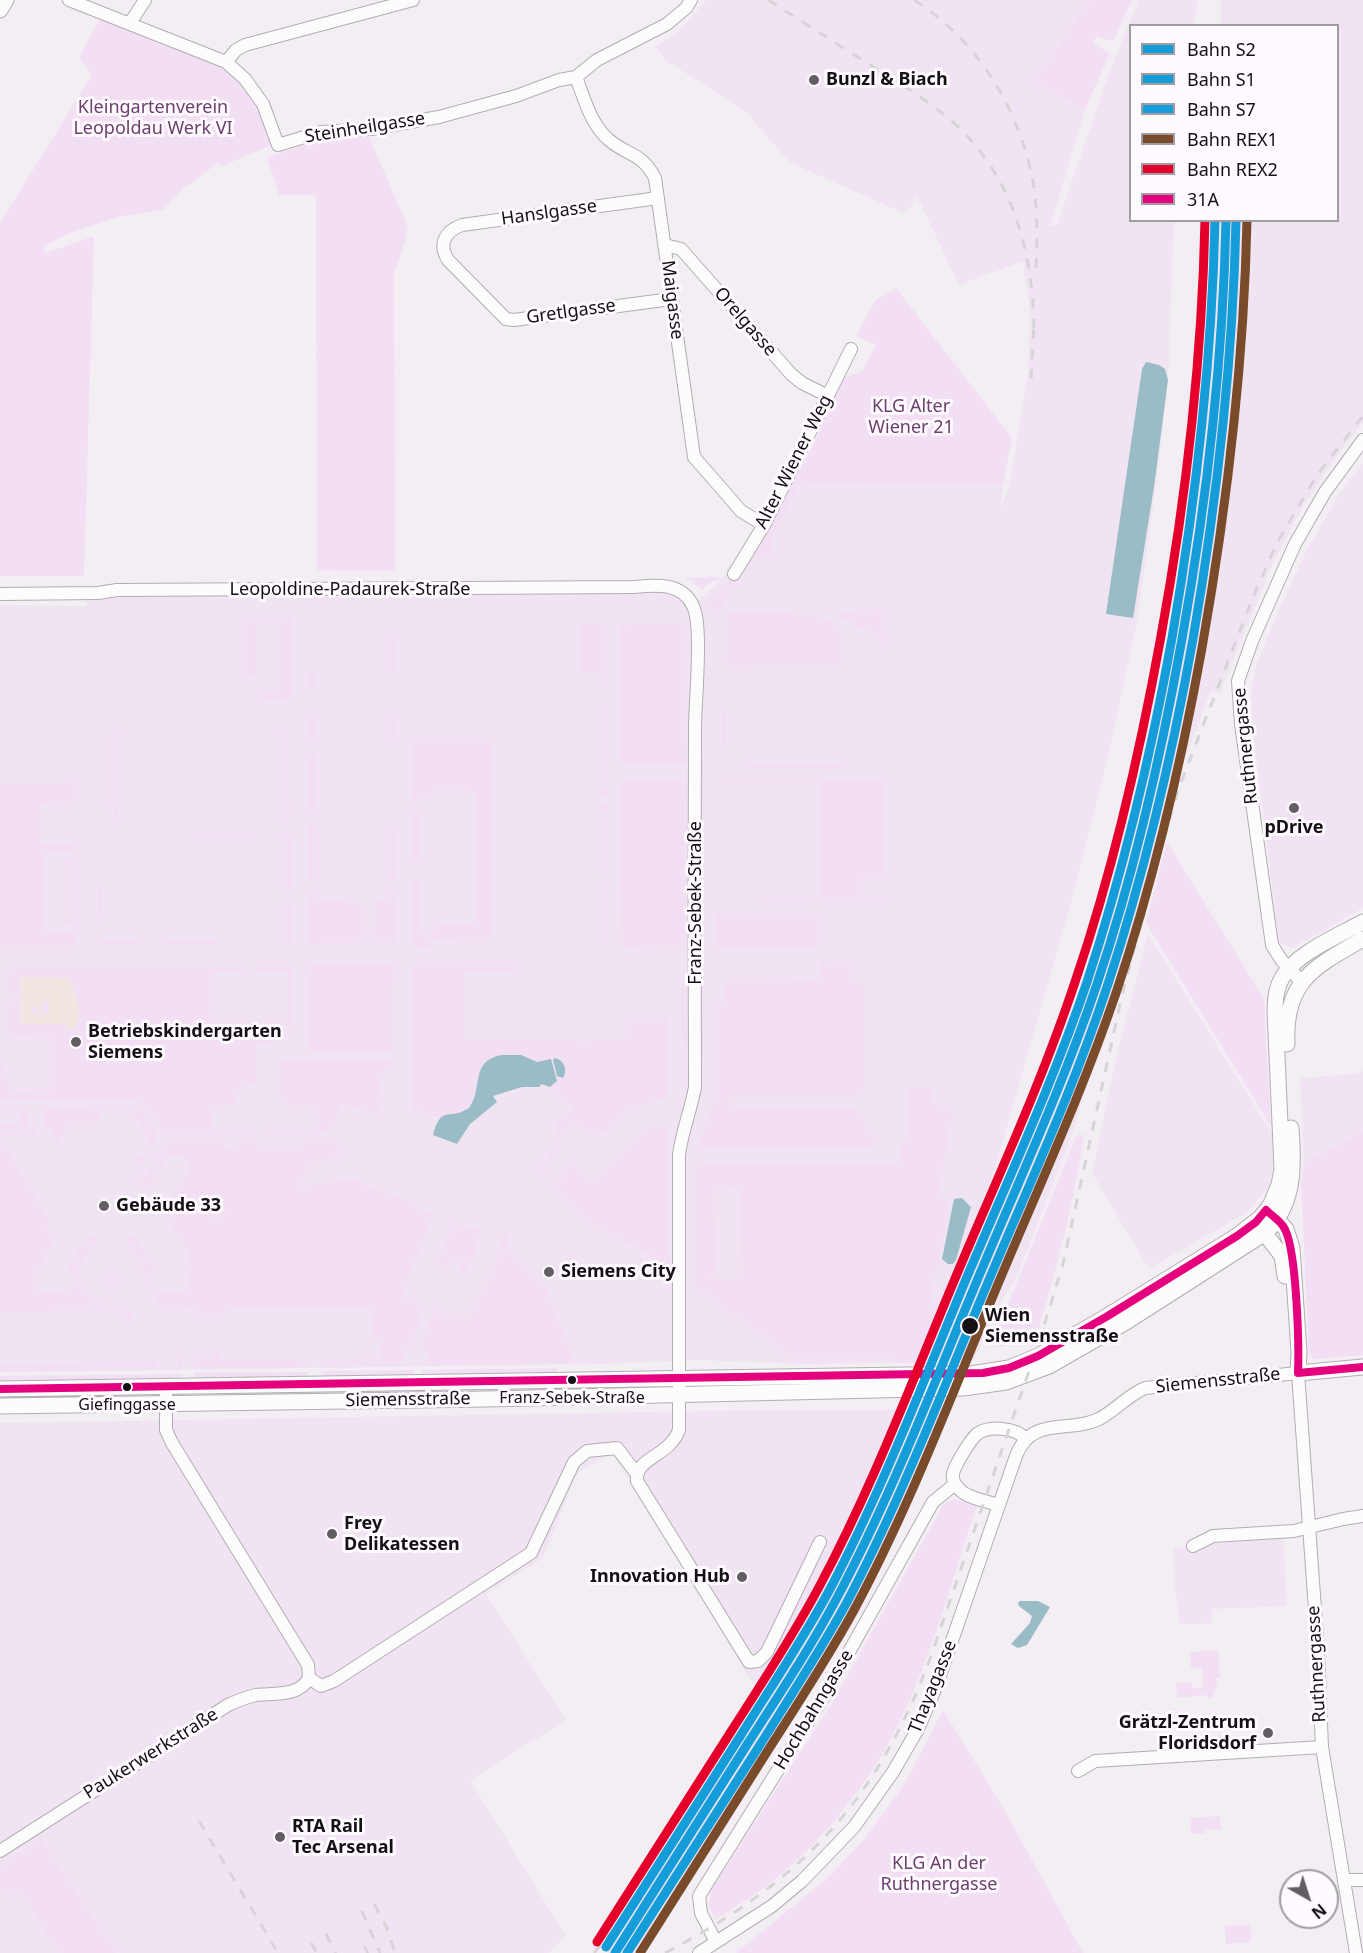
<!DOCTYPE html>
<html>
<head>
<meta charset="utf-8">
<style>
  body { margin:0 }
  #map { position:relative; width:1363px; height:1953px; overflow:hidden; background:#f3edf4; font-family:"Noto Sans",sans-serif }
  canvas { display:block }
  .legend { position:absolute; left:1129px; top:24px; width:210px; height:198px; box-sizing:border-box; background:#fffaff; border:2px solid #a19ca1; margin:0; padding:8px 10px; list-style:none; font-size:18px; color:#141014 }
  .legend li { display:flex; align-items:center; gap:12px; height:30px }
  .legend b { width:30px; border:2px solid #a19ca1 }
  .north { position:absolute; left:1279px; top:1869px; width:60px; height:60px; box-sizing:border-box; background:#fffaff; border:2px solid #a19ca1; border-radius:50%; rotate:141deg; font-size:16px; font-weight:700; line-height:24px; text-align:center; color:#141014 }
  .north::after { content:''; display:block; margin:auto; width:21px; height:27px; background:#625d62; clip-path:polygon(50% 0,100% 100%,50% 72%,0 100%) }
</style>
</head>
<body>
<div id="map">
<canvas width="1363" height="1953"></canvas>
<ul class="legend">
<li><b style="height:8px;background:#159dd9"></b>Bahn S2</li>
<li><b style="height:8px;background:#159dd9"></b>Bahn S1</li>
<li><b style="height:8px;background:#159dd9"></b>Bahn S7</li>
<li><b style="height:8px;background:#7a4b2a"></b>Bahn REX1</li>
<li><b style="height:8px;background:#e4002b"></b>Bahn REX2</li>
<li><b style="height:8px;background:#e5007d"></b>31A</li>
</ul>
<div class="north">N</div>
</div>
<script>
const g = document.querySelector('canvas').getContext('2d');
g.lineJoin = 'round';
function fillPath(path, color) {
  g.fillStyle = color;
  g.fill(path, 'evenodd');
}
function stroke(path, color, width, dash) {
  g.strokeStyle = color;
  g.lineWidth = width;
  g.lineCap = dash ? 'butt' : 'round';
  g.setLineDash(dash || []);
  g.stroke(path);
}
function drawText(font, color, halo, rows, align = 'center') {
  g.font = font + ' "Noto Sans",sans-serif';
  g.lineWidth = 6;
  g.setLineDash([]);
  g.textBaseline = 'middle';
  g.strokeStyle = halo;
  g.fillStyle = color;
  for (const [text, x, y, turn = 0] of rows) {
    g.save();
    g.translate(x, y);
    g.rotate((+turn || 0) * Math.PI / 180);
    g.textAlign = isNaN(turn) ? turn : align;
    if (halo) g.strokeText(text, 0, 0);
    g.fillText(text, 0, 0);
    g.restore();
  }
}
fillPath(new Path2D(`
  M706 0H1089L1033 83 1085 110 1050 227 1057 225 1104 87 1138 0H1198L1194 25 1130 26V220L1174 221 1168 379 1156 485 1137 621 1108 758 1071 903 957 1300 979 1259 1091 981 1104 943 1142 803 1154 748 1178 621 1199 481 1213 335 1219 221 1338 220V26L1221 25V0H1363V423L1335 458 1303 507 1273 563 1220 693 1211 690 1168 805 1124 966 1072 1135 1018 1273 999 1306 975 1358 930 1359 931 1356H919L916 1363 802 1364 699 1360 603 1364 0 1372V605L87 606 86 593 656 585 693 605 730 571 741 577 792 486 1003 484 1000 508 1009 488 1028 374 1030 310 1023 261 959 285 917 196 906 214 789 162 747 113 664 59 656 46 676 34Z
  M1363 463V908L1292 948 1279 943 1252 725 1251 689 1256 665 1281 605 1308 548 1339 494Z
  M1148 934 1272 1134 1274 1160 1270 1185 1247 1212 1149 1269 1092 1173 1116 1058Z
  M1363 1071V1130L1304 1163 1300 1078 1356 1074Z
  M953 1405 895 1528 806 1690 760 1764 640 1953H608L619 1936 627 1907 723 1759 798 1634 870 1502 911 1406Z
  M765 1410H899L835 1550 756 1688 612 1453 580 1471 576 1476 543 1558 486 1594 566 1720 470 1780 566 1936 548 1953H0V1423Z
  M1283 1537 1287 1606 1212 1609V1623L1180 1625 1175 1587 1173 1548Z`), '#f1e4f2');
fillPath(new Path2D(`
  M21 977 103 978 49 1091V1025L21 1024Z`), '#f2e7e0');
fillPath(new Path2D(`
  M1089 0H1132L1114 39 1110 41 1097 36 1093 44 1110 53 1085 110 1032 83Z
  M101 16 150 38 159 45 163 40C201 56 235 67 258 105 265 117 268 133 272 145L222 166 217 163 190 185 188 184 163 210 118 217 67 234 43 247 46 253 94 236 84 576H0V223L92 75 79 58Z
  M369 137 408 227 405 242 394 274 395 571 317 570 316 195H279L267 157 318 141Z
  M896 288 1012 438 1003 484 798 486 771 538 773 540V558H752L815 442 841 379 862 371 876 345 856 336 875 301Z
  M738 576 741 578 713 621 709 600Z
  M722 577 708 584 702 590 687 578Z
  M374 594 375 597 307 598 306 595Z
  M887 607 888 646 866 630 840 618 839 616 842 612Z
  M732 612C756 612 825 610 840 627L841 663 838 665 726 666 728 615Z
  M241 617H291V696L288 700H261L255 695V689H279V623H257V679L254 677 241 678Z
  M581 623 602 624 606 626V684L603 686 600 684V672L581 673Z
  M627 624H686L687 764 630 765 620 759 619 631 621 626Z
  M386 634H395L397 638V673L385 674Z
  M314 671V673H317V690L310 688 306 681 308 674Z
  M593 702 604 704 607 709V796H600V705H593Z
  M721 710H725V744H721Z
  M385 712 397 714 398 740 384 743Z
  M307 714H317V742L307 740Z
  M272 730H286L289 736 290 819 287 822H281V733H270Z
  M115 731H124L127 734 118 735 119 823H115V806H102V803H110V736Z
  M410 738H491L492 938 431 939V948L418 947 412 941 411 879H419L420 929H434V923H475V792L434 791V798H420L419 803H411Z
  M317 752 318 814H307V755Z
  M747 763H844V768H747Z
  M69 778H78V802L40 803V844H78V851H45V932H78L76 944 71 946H0V784L69 782Z
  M627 779H686V946L622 947 620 800 621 786Z
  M714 780H885L884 878H863V895L884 896 883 902H821L819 782H714Z
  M600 804H607V871H600Z
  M411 811H419L420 861H411Z
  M385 823 398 825 397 882 386 883Z
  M307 824H318V882L307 881 309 863 307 862Z
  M251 832 255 835V838H189L192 833Z
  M275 832 291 834V888H281V839L272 838 273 833Z
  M1167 842 1264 999 1271 1126 1146 923Z
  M66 859H78V924H66L63 921 70 920V863L62 862Z
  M600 880H607V939L604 944H590V941H594L595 944 600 943Z
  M98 889H102V916H96Z
  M386 891 398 892 397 943 309 944 307 893 318 892 319 899H348V904H362V931H375L376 900H386Z
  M814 899 811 903 757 902V900Z
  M281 905 292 906V940L288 944H281Z
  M715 913H819L823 917V943L819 947H715Z
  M102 934 103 939H139V945H106L103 944 99 935Z
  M163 939H217V945H163Z
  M820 961H850L854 966V982L864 983 865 1090 862 1095 856 1097H729L730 1109H856L865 1116 866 1133 874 1132C874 1140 875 1146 867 1149H696L709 1117 713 1100 714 1002H725V982L820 981Z
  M417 962H515L518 966V972H465V1040H575L577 1042H586L588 1040 626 1039V1018L667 1017 668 1095C660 1105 643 1102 633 1108 616 1118 610 1137 589 1136L575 1125 556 1141 562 1150 556 1160 542 1177 532 1173C547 1160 561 1143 557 1121L573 1108 558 1092 550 1087 557 1081C558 1077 552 1066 551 1060L549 1059 537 1062 521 1055 475 1097 466 1110 438 1117 412 1110V967Z
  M310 963H396L399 966V983H393V1051L310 1052 307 1048 306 966Z
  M256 966H287L291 969 292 1028H288V1025L268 1028 269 1038H272V1044L256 1043 257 1084H246L235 1095V1105L212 1107 213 1129 257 1130V1135H170C153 1128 156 1104 133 1100H0V1060L9 1083 10 1091 49 1090V1038L10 1037 9 1046 7 1044 6 1001 21 1000V1024H66L67 1028C90 1027 74 992 69 978L21 977V994H8V972L11 968 246 967V973H215V1022H288V973H256Z
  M681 988H686V1083L684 1089 681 1087Z
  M37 1003H49V1014H33V1005L37 1006V1011H43V1006L37 1005Z
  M280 1061H392L389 1071 384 1070 378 1095 383 1097 380 1107 384 1112 383 1115 342 1105 331 1131 315 1135 269 1136 270 1130 313 1129V1106H290L280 1096Z
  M907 1088H932L934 1103 937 1105H954L938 1198 949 1200V1213L930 1301 937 1312 916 1363H898L897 1359H805L802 1364 696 1288 695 1169 699 1165 900 1164 901 1142 908 1141ZM741 1189 742 1279 712 1280 711 1276H715V1274L714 1190Z
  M132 1106C147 1109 158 1130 155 1145L128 1190 126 1189 138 1168 134 1160 135 1155H146L151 1145 131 1110H103L97 1122H71L58 1145 52 1135V1128H45V1107Z
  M0 1107H27L28 1128H37V1135H0V1124L21 1123V1111H0Z
  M668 1127 669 1266 581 1218 551 1188 575 1162 593 1180 640 1132 650 1128Z
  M1363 1130V1355L1314 1359 1309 1352 1301 1184 1304 1163Z
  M1077 1135H1084C1074 1202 1058 1265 1038 1330L1011 1344 1000 1347 992 1344Z
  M166 1142H224L226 1148 239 1145V1142H256L263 1149 270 1142H273L274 1148 284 1146 283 1142H293L295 1147 301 1145 300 1142H342L344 1158 310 1163 300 1186 351 1179 414 1203 413 1207 434 1214 402 1295 421 1307 424 1302 426 1303 415 1335 413 1347 403 1348V1366L382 1367 380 1364V1343L378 1340H372L370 1307 229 1309V1312H221V1318L195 1319 194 1309 162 1311 141 1274 143 1268 124 1236H136L155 1269 149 1280 156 1292H183L190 1280 183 1268 190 1257 164 1212 190 1167 182 1155H168L146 1194 140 1184ZM218 1205 225 1207 221 1224 214 1222Z
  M0 1146H6L51 1223 47 1230 54 1242 32 1280 39 1292H67L74 1280 67 1268 86 1236H98L74 1280 80 1281 89 1297H101L105 1302 124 1303 131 1314V1321L124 1323 116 1310 0 1313Z
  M451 1218 467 1227 481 1230 473 1260 464 1276 458 1272 462 1265 455 1260 448 1266 446 1264 443 1267 436 1266 451 1228 448 1226Z
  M504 1228 510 1233 506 1249 546 1287 574 1359 568 1364 427 1366V1352H423V1337L435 1307 447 1312 445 1317 469 1319 494 1268Z
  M104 1280a7 7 0 1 1 14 0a7 7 0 1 1-14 0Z
  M221 1352V1360L307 1359V1366H297L296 1368 194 1369V1353Z
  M179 1353 182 1356 183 1370 0 1372V1364L156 1361 157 1368 179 1367Z
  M378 1358V1365L376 1367 321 1368V1359Z
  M557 1368 558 1374 546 1375 545 1372 423 1374V1370Z
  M413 1370V1374L323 1376 319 1371Z
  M309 1372 306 1376 196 1378 192 1373Z
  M183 1374 179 1378 0 1381V1376Z
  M476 1388V1390L462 1393 239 1398V1391Z
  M135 1393V1399L0 1402V1395Z
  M954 1499 977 1506C948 1591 922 1695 873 1769 844 1813 804 1859 761 1890 746 1900 730 1910 715 1920L709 1906 710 1892 832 1703 944 1504Z
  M1218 1650 1220 1678H1216L1217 1689 1214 1690V1698H1207V1695L1177 1698 1176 1683 1192 1682V1688L1203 1687 1202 1668 1191 1669 1190 1652Z
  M943 1710 1004 1809 1083 1953H736L830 1876 863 1840 904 1785Z
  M1220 1816 1221 1829 1205 1830V1833L1191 1834 1190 1818Z
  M41 1839 118 1953H58L22 1894 11 1890H0V1866Z
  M1250 1925 1251 1942 1226 1944 1225 1926Z`), '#f2dff4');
fillPath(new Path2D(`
  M1146 362 1159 365 1165 369 1168 380 1154 487 1133 618 1106 614 1142 369Z
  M501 1055H521L537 1062 551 1059 557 1081 550 1087 541 1084 540 1087H522L493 1096 497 1102 470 1124 457 1144 433 1135C441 1104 450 1121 469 1108 484 1087 469 1062 501 1055Z
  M555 1058C564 1060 568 1070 563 1078L557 1076 553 1060Z
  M962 1198 971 1207 956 1260 953 1264H948L942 1259 954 1199Z
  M1020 1601H1038L1050 1607 1027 1645 1018 1648 1011 1644 1030 1623 1032 1616 1019 1606 1018 1603Z`), '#99bcc7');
const minor = new Path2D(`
  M69 0 226 62 245 79 263 104 278 145 321 132 371 129 439 117 516 96 559 80 576 77 597 60 667 24 686 8 691 0
  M130 23 145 0
  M226 62 236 50 245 45 413 0
  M576 77C584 98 591 125 609 140 628 156 641 152 655 178L694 457 741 511 764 525
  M658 198 462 225C445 231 438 244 448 260L506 319 514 320 671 299
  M665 245 681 249 791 374 802 383 828 396
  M734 574 764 525 851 349
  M0 594 98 593 117 590 634 587C656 585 682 582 693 606 703 626 695 702 695 728 694 848 695 967 695 1087 691 1110 682 1131 679 1155V1430C669 1457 635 1457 637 1481L749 1662 758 1661 767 1652 820 1542
  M1302 982 1282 961 1272 945 1241 724 1238 681 1252 641 1295 544 1325 492 1363 440
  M166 1387V1430L172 1443 308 1665 309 1678
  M999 1505C987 1501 969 1499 960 1490 956 1486 952 1480 953 1474 954 1466 971 1439 977 1434 990 1425 1015 1428 1025 1438
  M1193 1546 1213 1536 1294 1531 1343 1519 1363 1516
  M309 1678 321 1686 334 1681 531 1553 574 1462 587 1451 617 1448 637 1474
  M1078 1771 1095 1761 1322 1747
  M0 1851 228 1705C237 1701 246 1697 256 1695 274 1693 299 1697 309 1678
  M1344 1880H1363
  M716 1942 701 1913 699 1896 826 1693 933 1502 955 1484
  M699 1953 772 1906 802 1881 854 1827 893 1772 918 1729 936 1687 1016 1456C1032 1415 1067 1434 1099 1419 1116 1410 1128 1395 1145 1388L1298 1373 1318 1651 1322 1747 1356 1953`);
const major = new Path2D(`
  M0 10 6 0
  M1287 1044C1284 981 1314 967 1363 939
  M1271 1214 1286 1229 1292 1248 1299 1352 1298 1373
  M1260 1227 1282 1256 1285 1276
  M1298 1373 1363 1367
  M0 1389 971 1374 1009 1368 1038 1356 1106 1317 1237 1236 1260 1218 1270 1206 1279 1185 1282 1169 1275 1010C1275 999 1276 988 1282 978 1296 953 1338 936 1363 922
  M0 1406 486 1399 963 1388 1006 1382 1049 1366 1126 1322 1265 1233C1295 1205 1294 1166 1291 1128`);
stroke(minor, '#b2adb2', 14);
stroke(major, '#b2adb2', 17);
stroke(minor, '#fdfcfd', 12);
stroke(major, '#fdfcfd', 15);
stroke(new Path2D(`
  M768 0C803 22 837 44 872 66 900 84 929 101 954 123 1013 177 1033 252 1034 329
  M914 0C979 41 1022 113 1034 188 1038 216 1037 243 1036 271
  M1031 379 1034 322
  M199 1821 278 1953
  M374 1904 387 1928 395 1953
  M362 1911 380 1953
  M326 1934 336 1953
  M311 1943 317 1953
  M364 1946 368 1953
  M594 1953 632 1908 794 1657
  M665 1953C802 1881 877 1802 931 1656L1039 1342 1063 1264 1123 991 1167 827 1180 785 1253 597 1277 543 1317 475 1363 416`), '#d6d4d7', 3, [10, 10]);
stroke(new Path2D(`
  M1266 1210C1271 1215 1279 1220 1283 1226 1297 1244 1299 1347 1298 1373
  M1298 1373 1363 1367
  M0 1389 983 1373 1009 1368 1038 1356 1106 1317 1237 1236 1256 1222 1266 1210`), '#e5007d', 8);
stroke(new Path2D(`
  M615 1953C660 1882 705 1810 750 1740 781 1692 812 1645 838 1596 891 1496 931 1391 974 1288 1016 1187 1062 1088 1097 984 1135 871 1161 756 1182 639 1207 500 1223 361 1226 220`), '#159dd9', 9);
stroke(new Path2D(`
  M627 1953C671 1885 714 1816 758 1748 788 1700 819 1653 846 1604 900 1502 941 1394 986 1287 1028 1187 1074 1088 1108 984 1145 871 1172 756 1193 639 1217 500 1233 361 1236 220`), '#159dd9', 9);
stroke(new Path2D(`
  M606 1947C651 1876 696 1805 741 1735 771 1687 802 1641 829 1591 881 1492 921 1388 964 1284 1006 1184 1052 1085 1087 982 1124 869 1151 754 1172 638 1196 499 1212 361 1215 220`), '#159dd9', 9);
stroke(new Path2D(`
  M640 1953C682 1887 723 1821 765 1755 795 1708 826 1661 853 1612 908 1510 949 1402 993 1296 1035 1195 1081 1096 1116 993 1154 880 1181 764 1202 648 1227 506 1244 364 1247 220`), '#7a4b2a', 9);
stroke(new Path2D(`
  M597 1942C642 1871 687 1800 732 1730 762 1683 793 1636 819 1587 872 1488 911 1384 954 1281 996 1181 1042 1082 1076 979 1114 867 1140 752 1161 636 1186 499 1202 360 1205 220`), '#e4002b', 9);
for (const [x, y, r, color] of [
  [814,80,6,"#625d62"],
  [1294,808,6,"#625d62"],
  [76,1042,6,"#625d62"],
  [104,1206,6,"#625d62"],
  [549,1272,6,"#625d62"],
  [970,1326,9,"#141014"],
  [572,1380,5,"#141014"],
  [127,1387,5,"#141014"],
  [332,1534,6,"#625d62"],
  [742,1577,6,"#625d62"],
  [1268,1733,6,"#625d62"],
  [280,1837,6,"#625d62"]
]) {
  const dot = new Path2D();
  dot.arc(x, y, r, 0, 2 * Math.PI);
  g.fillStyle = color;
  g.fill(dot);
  stroke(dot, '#fffaff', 2);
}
drawText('16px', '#141014', '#fffaff', [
  ["Franz-Sebek-Straße",572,1398],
  ["Giefinggasse",127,1405]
]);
drawText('bold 18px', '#141014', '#fffaff', [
  ["Bunzl & Biach",826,80],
  ["pDrive",1294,828,"center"],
  ["Betriebskindergarten",88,1032],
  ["Siemens",88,1053],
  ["Gebäude 33",116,1206],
  ["Siemens City",561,1272],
  ["Frey",344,1524],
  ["Delikatessen",344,1545],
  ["Innovation Hub",730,1577,"right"],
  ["Grätzl-Zentrum",1256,1723,"right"],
  ["Floridsdorf",1256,1744,"right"],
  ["RTA Rail",292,1827],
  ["Tec Arsenal",292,1848]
], 'left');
drawText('18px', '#6b406e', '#fffaff', [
  ["Kleingartenverein",153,108],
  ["Leopoldau Werk VI",153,129],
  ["KLG Alter",911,407],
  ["Wiener 21",911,428],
  ["KLG An der",939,1864],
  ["Ruthnergasse",939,1885]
]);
drawText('18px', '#141014', '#fffaff', [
  ["Steinheilgasse",365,128,-9],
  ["Hanslgasse",549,213,-8],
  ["Maigasse",672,300,83],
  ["Gretlgasse",571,312,-8],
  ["Orelgasse",745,322,49],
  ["Alter Wiener Weg",794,462,-63],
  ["Leopoldine-Padaurek-Straße",350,590],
  ["Ruthnergasse",1246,746,-96],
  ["Franz-Sebek-Straße",696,903,-90],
  ["Siemensstraße",1218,1381,-6],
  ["Siemensstraße",408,1400,-1],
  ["Ruthnergasse",1317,1664,-93],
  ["Thayagasse",933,1687,-68],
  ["Hochbahngasse",814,1710,-59],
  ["Paukerwerkstraße",151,1754,-32]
]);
drawText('bold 18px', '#141014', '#fffaff', [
  ["Wien",985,1316],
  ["Siemensstraße",985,1337]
], 'left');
</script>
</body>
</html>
